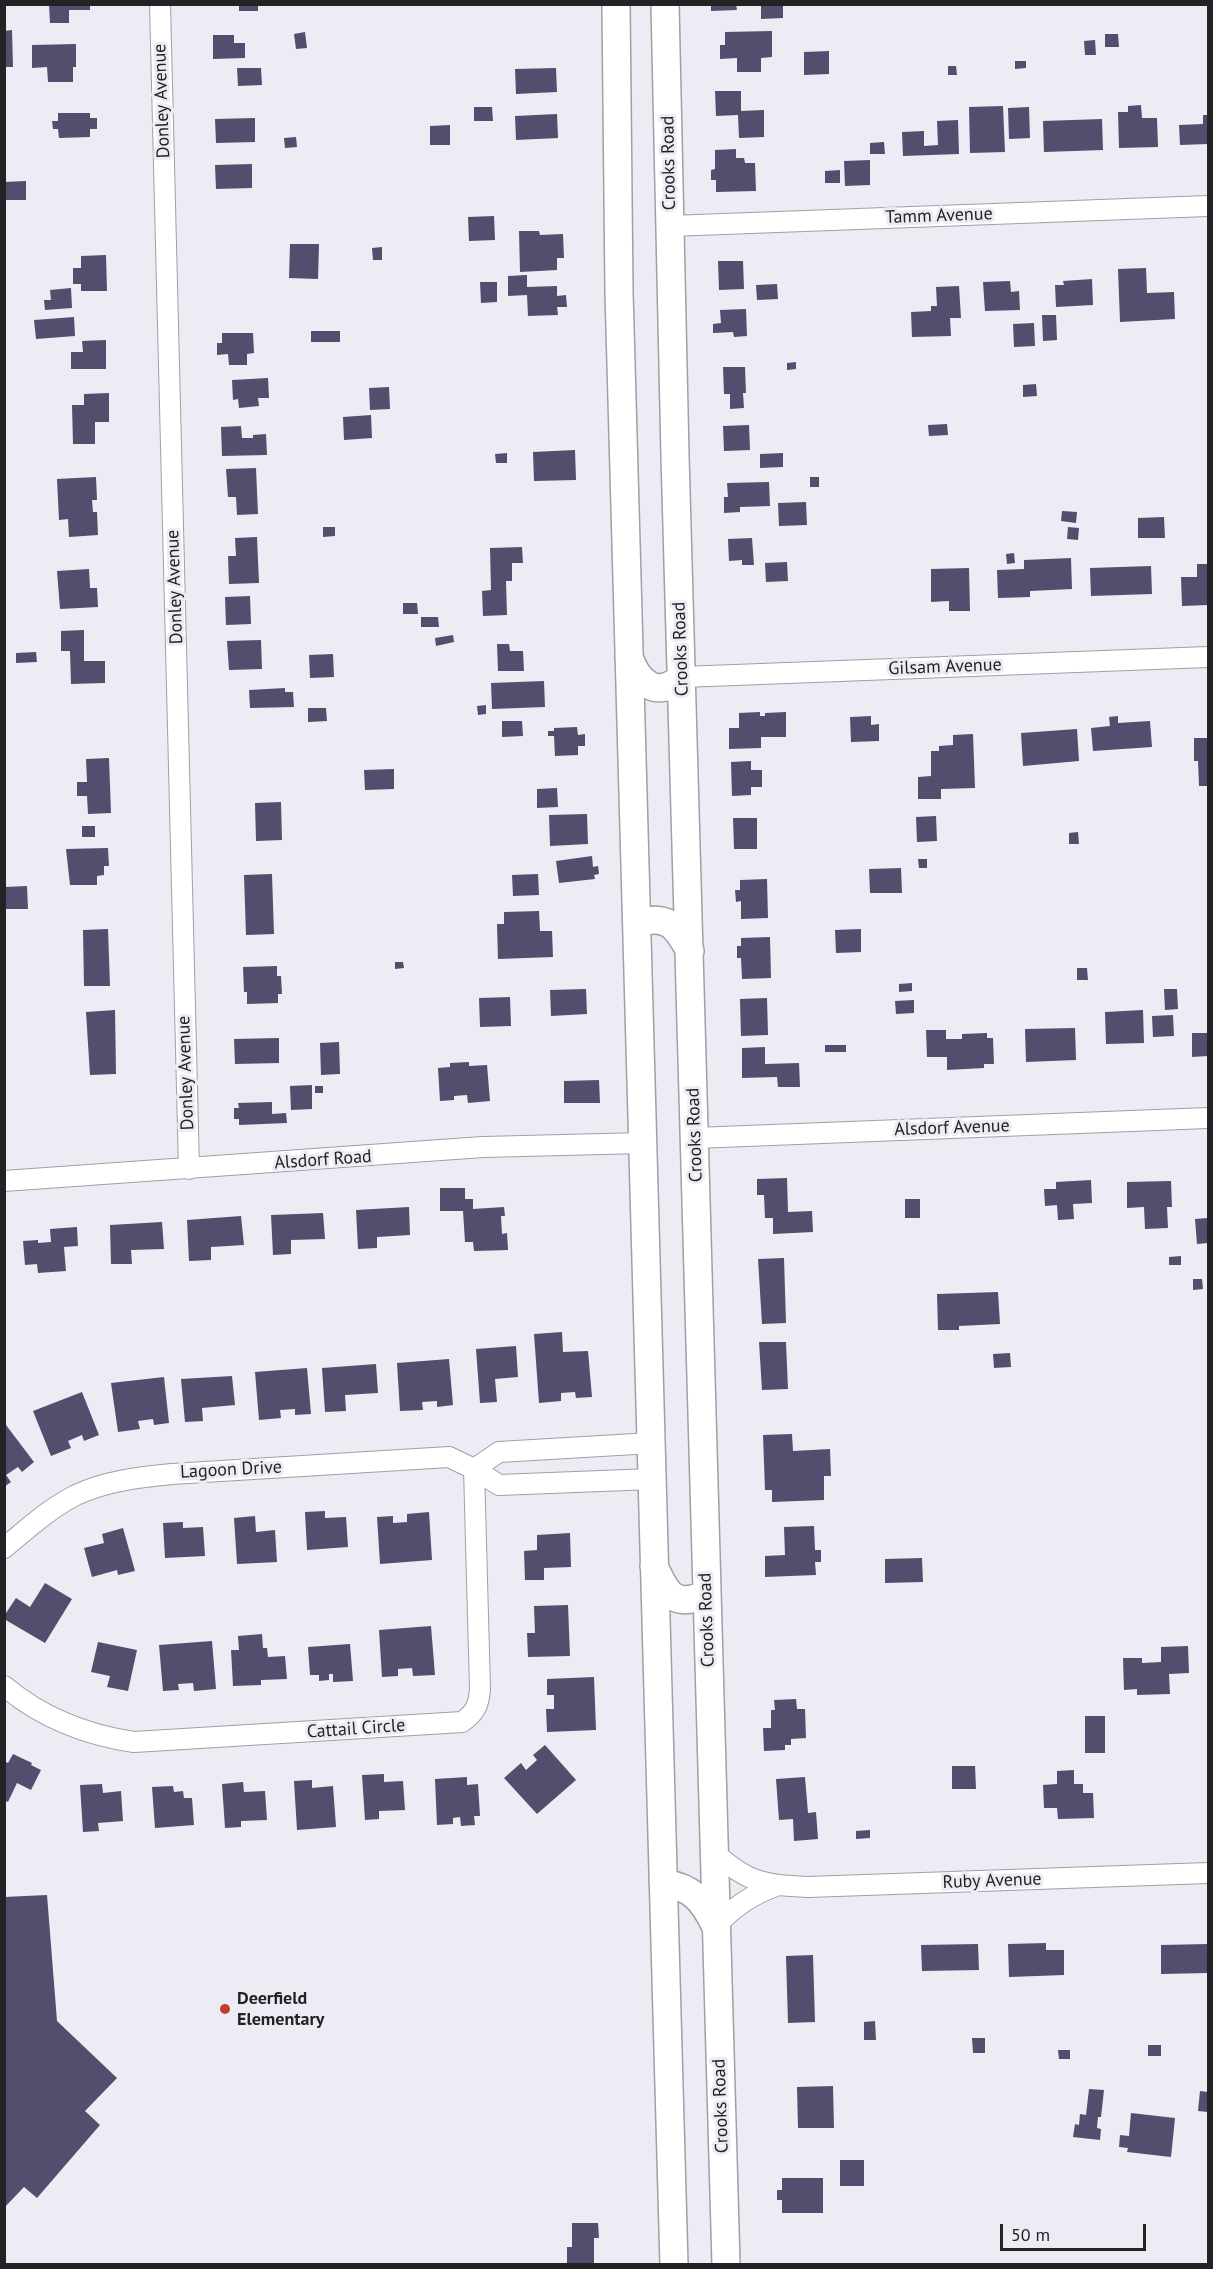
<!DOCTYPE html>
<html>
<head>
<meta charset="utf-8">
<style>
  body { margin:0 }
  #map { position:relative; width:1213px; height:2269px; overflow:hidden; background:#ececf4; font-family:"PT Sans",sans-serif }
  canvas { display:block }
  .frame { position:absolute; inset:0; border:6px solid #232326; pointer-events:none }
  .scale { position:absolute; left:1000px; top:2224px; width:146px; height:27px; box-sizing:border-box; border:3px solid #232326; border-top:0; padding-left:8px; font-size:18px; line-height:21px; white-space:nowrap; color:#232326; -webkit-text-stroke:4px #ececf4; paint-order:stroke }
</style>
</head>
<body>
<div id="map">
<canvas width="1213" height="2269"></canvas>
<div class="frame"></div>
<div class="scale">50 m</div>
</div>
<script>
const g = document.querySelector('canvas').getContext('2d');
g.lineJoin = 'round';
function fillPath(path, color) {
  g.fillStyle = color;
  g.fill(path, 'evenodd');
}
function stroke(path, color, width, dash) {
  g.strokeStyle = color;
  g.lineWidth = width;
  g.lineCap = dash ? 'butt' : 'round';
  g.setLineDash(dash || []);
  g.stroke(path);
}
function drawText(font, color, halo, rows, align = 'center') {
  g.font = font + ' "PT Sans",sans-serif';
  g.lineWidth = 6;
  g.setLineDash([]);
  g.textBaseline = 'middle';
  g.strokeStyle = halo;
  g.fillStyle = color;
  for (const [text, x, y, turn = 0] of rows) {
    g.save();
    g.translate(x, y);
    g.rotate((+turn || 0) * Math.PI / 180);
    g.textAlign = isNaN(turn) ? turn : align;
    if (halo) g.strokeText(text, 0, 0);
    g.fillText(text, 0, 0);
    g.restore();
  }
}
fillPath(new Path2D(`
  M49 4H90V10H69V23H50Z
  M239 4H258V11H239Z
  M711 4H736L737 10 711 11Z
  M761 4H783V18L761 19Z
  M12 30 13 67H4V31Z
  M772 31V57L761 58V72H737V58L720 59V45H725V32Z
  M305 32 307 48 296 49 294 34Z
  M1105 34H1118L1119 47H1105Z
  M213 35H234V43H245V58L213 59Z
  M1095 40 1096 55H1085L1084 41Z
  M76 44V67H73V82H48L47 67 32 68V45Z
  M829 51V74L804 75V52Z
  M1015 61H1026V68L1015 69Z
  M948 66H956L957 75H948Z
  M237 68H261L262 85 238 86Z
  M556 68 557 92 516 94 515 69Z
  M715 91H741V111L764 110V137L739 138 738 115 716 116Z
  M1141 105 1142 118H1157L1158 147 1119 148 1118 112H1128V106Z
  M1003 106 1005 152 970 153 969 107Z
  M474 107H492L493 121H474Z
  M1029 107 1030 138 1009 139 1008 108Z
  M58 113H90V118H97V129H90V137L59 138 58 129H53L52 121H58Z
  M557 114 558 138 516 140 515 116Z
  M1203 115H1208V144L1180 145 1179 125 1203 124Z
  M255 118V142L216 143 215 119Z
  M1102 119 1103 150 1044 152 1043 121Z
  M958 120 959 154 903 156 902 132 924 131V146L938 145 937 121Z
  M450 125V145H430V126Z
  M296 137 297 147 285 148 284 138Z
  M884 142 885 154H870V143Z
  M736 149V158H744L745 163H755L756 191 716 192V180H711V170L715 169V150Z
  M870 160V185L845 186 844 161Z
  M252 164V188L216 189 215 165Z
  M840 170V183H825V171Z
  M26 181V200H4V182Z
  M494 216 495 240 469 241 468 217Z
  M519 231H539L540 235 563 234 564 258H557V270L520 272Z
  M290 244H319L318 279 289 278Z
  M382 247V260H373L372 248Z
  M106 255 107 291H81V284H73V268H81V256Z
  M718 261H743L744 289 719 290Z
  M1146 268 1147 293 1174 292 1175 319 1120 322 1118 269Z
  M527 275V287L557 286V296L566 295 567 307H557L558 315 528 316 527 295 508 296V276Z
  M1092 279 1093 305 1056 307 1055 285H1064L1063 281Z
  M1010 281 1011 292 1019 291 1020 310 985 311 983 282Z
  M480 282H497V302L481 303Z
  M777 284 778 299 757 300 756 285Z
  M959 286 961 318H950L951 336 912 337 911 312 931 311V306H937L936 287Z
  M71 288 72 308 45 310 44 300H51L50 290Z
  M746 309 747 336 734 337 733 332 713 333V324L721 323 720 310Z
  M1042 315H1056L1057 340 1043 341Z
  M74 317 75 336 36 339 34 320Z
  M1034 323 1035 346 1014 347 1013 324Z
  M311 331H340V342H311Z
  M222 333H253L254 353 247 354V365H229L228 354 217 355V343H222Z
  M106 340V369H71V352H83L82 341Z
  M796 362V369L787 370V363Z
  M723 367H745L746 393H743L744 408 730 409V394H724Z
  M268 378 269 398H258L259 406 239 408 238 399 233 400 232 380Z
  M1036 384 1037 396 1023 397V385Z
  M389 387 390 409 370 410 369 388Z
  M109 393V422H95V444H73L72 405H84V394Z
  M371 415 372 438 344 440 343 417Z
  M947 424 948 435 929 436 928 425Z
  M749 425 750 450 724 451 723 426Z
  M241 426 242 438H253V435L266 434 267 455 222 456 221 427Z
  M575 450 576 480 534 481 533 452Z
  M507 453V463H496L495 454Z
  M783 453V467L760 468V454Z
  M256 468 258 514 237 515 236 497H228L226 469Z
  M96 477 97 500H92L93 512H97L98 535 69 537 68 519 59 520 57 479Z
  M810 477H819V487H810Z
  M769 482 770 506 740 507V512L724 513V497H728L727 483Z
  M806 502 807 525 779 526 778 503Z
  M1062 511 1077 512 1076 523 1061 521Z
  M1164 517 1165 538H1138V518Z
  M323 527H335V536L323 537Z
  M1068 527 1079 528 1078 540 1067 539Z
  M257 537 259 583 229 584 228 556H236L235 538Z
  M752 538 754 565H742V560L729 561 728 539Z
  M522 547 523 563H512V581H506L507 615 483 616 482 591 491 590 490 548Z
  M1014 553 1015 563 1007 564 1006 554Z
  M1071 558 1072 589 1030 591V597L998 598 997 570 1024 569V560Z
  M787 562 788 581 766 582 765 563Z
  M1197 564H1208V605L1182 606 1181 577H1197Z
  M1151 566 1152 594 1091 596 1090 568Z
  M969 568 970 611H949V601L931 602V569Z
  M89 569 90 588H97L98 607 60 609 57 571Z
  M250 596 251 624 226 625 225 597Z
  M403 603H417L418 614H403Z
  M421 617H438L439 627H421Z
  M84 630V661H105V683L71 684 70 651H61V631Z
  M453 635 454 642 436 646 435 638Z
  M261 640 262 669 229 670 227 641Z
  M497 644H509L510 651H523L524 671H498Z
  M36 652 37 662 16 663V653Z
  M333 654 334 677 310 678 309 655Z
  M544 681 545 707 492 709 491 683Z
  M285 688V692H293L294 707 250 708 249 690Z
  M486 705V714L478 715 477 706Z
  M308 708H326L327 721 308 722Z
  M760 712V716H765V713L786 712V737H761V748L729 749V728H739V713Z
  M871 716V725L879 724V741L851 742 850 717Z
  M1118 716V723L1150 721 1152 747 1093 751 1091 728 1110 726 1109 717Z
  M502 721H522L523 736 502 737Z
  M577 727 578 735 585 734V746H578V755L555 756 554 736H548V731H554V728Z
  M1077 729 1079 761 1023 766 1021 733Z
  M973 734 975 788 941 789V799H918V777L931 776V751H939V746L953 745V735Z
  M1194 738H1208V786H1199L1198 761H1194Z
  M109 758 111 813 88 814 87 796H77V782H87L86 759Z
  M751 761V770H762V787H751V795L732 796 731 762Z
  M394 769V789L365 790 364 770Z
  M557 788 558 807 537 808V789Z
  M281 802 282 840 256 841 255 803Z
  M587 814 588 844 550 846 549 815Z
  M936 816 937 841 917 842 916 817Z
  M733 818H757V849H734Z
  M82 826H95V837H82Z
  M1078 832 1079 844H1069V833Z
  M108 848 109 866H104V875L97 876V885H70L66 849Z
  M592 856 593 867 598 866 599 874 594 875 595 879 559 883 556 861Z
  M918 859H927V868H919Z
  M901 868 902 893H870L869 869Z
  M272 874 274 934 246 935 244 875Z
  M538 874 539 895 513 896 512 875Z
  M767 879 768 918 741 919V901L736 902 735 890H740V880Z
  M27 886 28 909H4V887Z
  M539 911 540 931H552L553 957 498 959 497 924H504V912Z
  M108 929 110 986H84L83 930Z
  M861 929V952L836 953 835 930Z
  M770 937 771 978 742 979 741 958H737V946H741V938Z
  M395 962H403L404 968 395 969Z
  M277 966V976H281L282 994H278V1003L247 1004V992H244L243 967Z
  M1077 968H1087L1088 980H1077Z
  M912 983V991L899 992V984Z
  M586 989 587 1014 551 1016 550 990Z
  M1164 989H1177L1178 1009 1165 1010Z
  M510 997 511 1026 480 1027 479 998Z
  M767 998 768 1035 741 1036 740 999Z
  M914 1000V1013L896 1014 895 1001Z
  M115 1010 116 1074 90 1075 86 1012Z
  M1143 1010 1144 1043 1106 1044 1105 1012Z
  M1173 1015 1174 1036 1153 1037 1152 1016Z
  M1075 1028 1076 1060 1026 1062 1025 1029Z
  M926 1030H946V1039H962V1034L987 1033V1038H993L994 1064H984V1068L947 1070V1057H927Z
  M1192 1033H1208V1056L1192 1057Z
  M279 1038V1063L235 1064 234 1039Z
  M339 1042 340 1074 321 1075 320 1043Z
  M825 1045H846V1052H825Z
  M765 1047V1064L799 1063 800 1087H778L777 1077 742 1078V1048Z
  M469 1062V1066L487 1065 490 1101 468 1103 467 1095 454 1096V1100L440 1101 438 1068 450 1067V1063Z
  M599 1080 600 1103H564V1081Z
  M312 1085V1109L291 1110 290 1086Z
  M315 1086H323V1093H315Z
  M272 1102V1114L286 1113 287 1123 239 1125V1119H234V1108H239L238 1103Z
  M787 1178 788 1212 812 1211 813 1232 773 1234V1218H765L764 1195H757V1179Z
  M1091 1180 1092 1203 1073 1204 1074 1219 1058 1220 1057 1205 1045 1206 1044 1189H1056V1182Z
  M1171 1181 1172 1207H1167L1168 1228 1145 1229 1144 1207 1127 1208V1182Z
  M440 1188H465V1199H473V1209L504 1207 505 1216H501L502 1234 507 1233 508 1250 474 1251 473 1242H465L463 1211H440Z
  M905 1199H920V1218H905Z
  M409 1207 410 1235 377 1237V1248L358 1249 356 1210Z
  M323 1213 325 1239 291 1240V1254L273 1255 271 1215Z
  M241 1216 244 1245 211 1247V1260L189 1261 187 1220Z
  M1208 1218V1243L1197 1244 1195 1219Z
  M162 1222 164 1249 131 1250 132 1264H111L110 1225Z
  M77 1227 78 1246 64 1247 66 1271 38 1273 37 1264 25 1265 23 1241 38 1240V1243L51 1242 50 1229Z
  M1181 1256V1265H1169V1257Z
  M784 1258 786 1323 762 1324 758 1259Z
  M1193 1279H1202L1203 1289 1193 1290Z
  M998 1292 1000 1324 959 1326V1330H938L937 1294Z
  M562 1332 563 1352 588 1351 592 1397 576 1398 575 1392 561 1393V1401L539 1403 534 1334Z
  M759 1342H786L788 1389 762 1390Z
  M516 1346 518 1377 495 1379 497 1402 480 1403 476 1349Z
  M1010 1353 1011 1367 994 1368 993 1354Z
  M449 1359 453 1405 437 1407V1401L422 1402 423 1410 400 1411 397 1363Z
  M376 1364 378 1393 345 1395 346 1411 325 1412 322 1368Z
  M307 1368 311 1414 295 1415V1409L280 1410 281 1418 259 1420 255 1372Z
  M232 1376 235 1405 202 1408 203 1421 185 1422 181 1379Z
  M164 1377 169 1423 154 1425 153 1419 138 1421 140 1429 118 1432 111 1383Z
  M82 1392 99 1435 84 1441 82 1435 68 1441 71 1448 51 1456 33 1411Z
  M6 1425 34 1462 22 1472 18 1467 6 1475 11 1482 4 1487Z
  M792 1434 793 1451 830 1449 831 1476H824V1500L772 1502V1490H765L763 1435Z
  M325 1511V1518L346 1517 348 1547 307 1550 305 1512Z
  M429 1512 432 1560 380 1564 377 1517 393 1516V1523L407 1522V1514Z
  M255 1516 256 1532 275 1530 277 1562 237 1564 234 1518Z
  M183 1522V1528L203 1527 205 1556 165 1558 163 1523Z
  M814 1526 815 1550H821V1562H815L816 1575 765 1577V1556L785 1555 784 1527Z
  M123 1528 135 1571 118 1575 117 1570 92 1577 84 1548 104 1543 102 1534Z
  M570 1533 571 1567 544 1568V1580H525L524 1551 537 1550V1535Z
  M922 1558 923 1582 885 1583V1559Z
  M45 1583 72 1599 45 1643 4 1619V1616L16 1598 30 1607Z
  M568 1605 570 1656 528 1657 527 1633H535L534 1606Z
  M431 1626 435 1675 413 1676 412 1668 398 1669V1676L382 1677 379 1630Z
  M262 1634 263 1648H267L268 1657 285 1656 287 1679 261 1680V1685L233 1686 231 1650H239L238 1636Z
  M212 1641 216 1689 194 1691 193 1683 178 1684 179 1690 163 1691 159 1645Z
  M98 1642 137 1650 128 1691 107 1687 110 1676 91 1672Z
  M350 1644 353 1681 333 1682V1674H329V1680L319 1681V1675H310L308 1647Z
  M1188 1646 1189 1673 1169 1674 1170 1694 1137 1695V1689L1124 1690 1123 1658H1142V1663L1161 1662V1647Z
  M594 1677 596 1730 547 1732 546 1709H554V1695H547V1679Z
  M796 1699 797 1709H805L806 1738 791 1739V1745H785V1750L764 1751 763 1728H771V1710H775L774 1700Z
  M1085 1716H1105V1753H1085Z
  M545 1745 576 1780 537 1814 504 1778 521 1763 526 1770 537 1760 533 1755Z
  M13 1754 32 1763 31 1765 41 1770 31 1790 17 1783 8 1802 4 1800V1761L8 1763Z
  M952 1766H975L976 1789H952Z
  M1074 1770V1784H1083V1793H1093L1094 1818 1058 1819 1057 1808H1044L1043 1785 1057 1784V1771Z
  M384 1774V1782L403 1781 405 1810 379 1811V1819L365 1820 362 1775Z
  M467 1777V1785L478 1784 480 1816H474L475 1825 461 1826 460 1817 453 1818V1824L437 1825 435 1779Z
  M805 1777 808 1813 816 1812 818 1839 794 1841 793 1819 779 1820 776 1779Z
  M312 1780V1788L333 1786 336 1827 297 1830 294 1781Z
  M243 1782 244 1792 265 1791 267 1820 241 1821V1827L225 1828 222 1784Z
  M102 1784 103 1793 121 1791 123 1821 98 1823 99 1831 83 1832 80 1785Z
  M173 1786 174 1792 183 1791 184 1798H192L194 1825 155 1828 152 1787Z
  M870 1830V1838L856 1839V1831Z
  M47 1895 57 2021 117 2078 85 2111 100 2125 37 2198 24 2187 4 2208V1897Z
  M1046 1943V1950H1064V1975L1009 1977 1008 1944Z
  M978 1944 979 1970 922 1971 921 1945Z
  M1208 1944V1973L1161 1974V1945Z
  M813 1955 815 2022 788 2023 786 1956Z
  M875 2021 876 2040H864V2022Z
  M972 2038H985V2053H973Z
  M1148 2045H1161V2056H1148Z
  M1058 2050H1070V2059H1059Z
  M833 2086 834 2128H798L797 2087Z
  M1089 2089 1104 2090 1101 2117H1098L1097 2128 1101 2129 1100 2140 1073 2137 1075 2124 1079 2125 1080 2114 1086 2115Z
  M1200 2091 1208 2092V2112L1198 2111Z
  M1131 2113 1175 2118 1171 2157 1127 2152 1128 2148 1119 2147 1120 2135 1129 2136Z
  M840 2160H864V2186H840Z
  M782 2178H823V2213H782V2200H777V2190H782Z
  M572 2223H598L599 2238H594V2264H567V2247H572Z`), '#514f6d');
const street = new Path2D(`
  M160 4 189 1169
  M670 226 1208 206
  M682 677 1208 657
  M695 1138 1208 1118
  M4 1181 483 1147 643 1143
  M474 1469 499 1452 652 1443
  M4 1548C27 1529 50 1508 76 1495 106 1481 140 1477 172 1474L449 1457 474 1469 499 1485 652 1479
  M4 1686C42 1718 86 1735 134 1742L462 1722C475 1713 479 1705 480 1689L474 1469
  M713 1851C747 1883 764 1885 808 1887L1208 1873
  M716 1926C734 1907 751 1895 776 1886`);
const secondary = new Path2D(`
  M616 4 619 292 674 2264
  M665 4 675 456 726 2264
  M629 657C638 683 657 700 682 677
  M637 923C668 914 676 926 690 951
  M654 1566C666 1593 674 1609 706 1594
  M663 1883C692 1887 703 1900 715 1925`);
stroke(street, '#9f9fa7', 22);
stroke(secondary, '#9f9fa7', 30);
stroke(street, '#fff', 20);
stroke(secondary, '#fff', 27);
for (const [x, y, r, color] of [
  [225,2009,6,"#c73c27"]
]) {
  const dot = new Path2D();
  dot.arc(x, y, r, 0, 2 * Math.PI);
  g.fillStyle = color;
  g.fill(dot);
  stroke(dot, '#ececf4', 2);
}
drawText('18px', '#232326', '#ececf4', [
  ["Donley Avenue",162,101,-92],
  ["Crooks Road",669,163,-91],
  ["Tamm Avenue",939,216,-2],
  ["Donley Avenue",175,587,-92],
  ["Crooks Road",681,649,-92],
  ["Gilsam Avenue",945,667,-2],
  ["Donley Avenue",186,1073,-92],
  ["Alsdorf Avenue",952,1128,-2],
  ["Crooks Road",695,1135,-92],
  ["Alsdorf Road",323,1160,-4],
  ["Lagoon Drive",231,1470,-3],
  ["Crooks Road",707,1620,-92],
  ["Cattail Circle",356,1729,-4],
  ["Ruby Avenue",992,1881,-2],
  ["Crooks Road",721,2106,-92]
]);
drawText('bold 18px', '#232326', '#ececf4', [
  ["Deerfield",237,1999],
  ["Elementary",237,2020]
], 'left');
</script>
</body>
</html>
